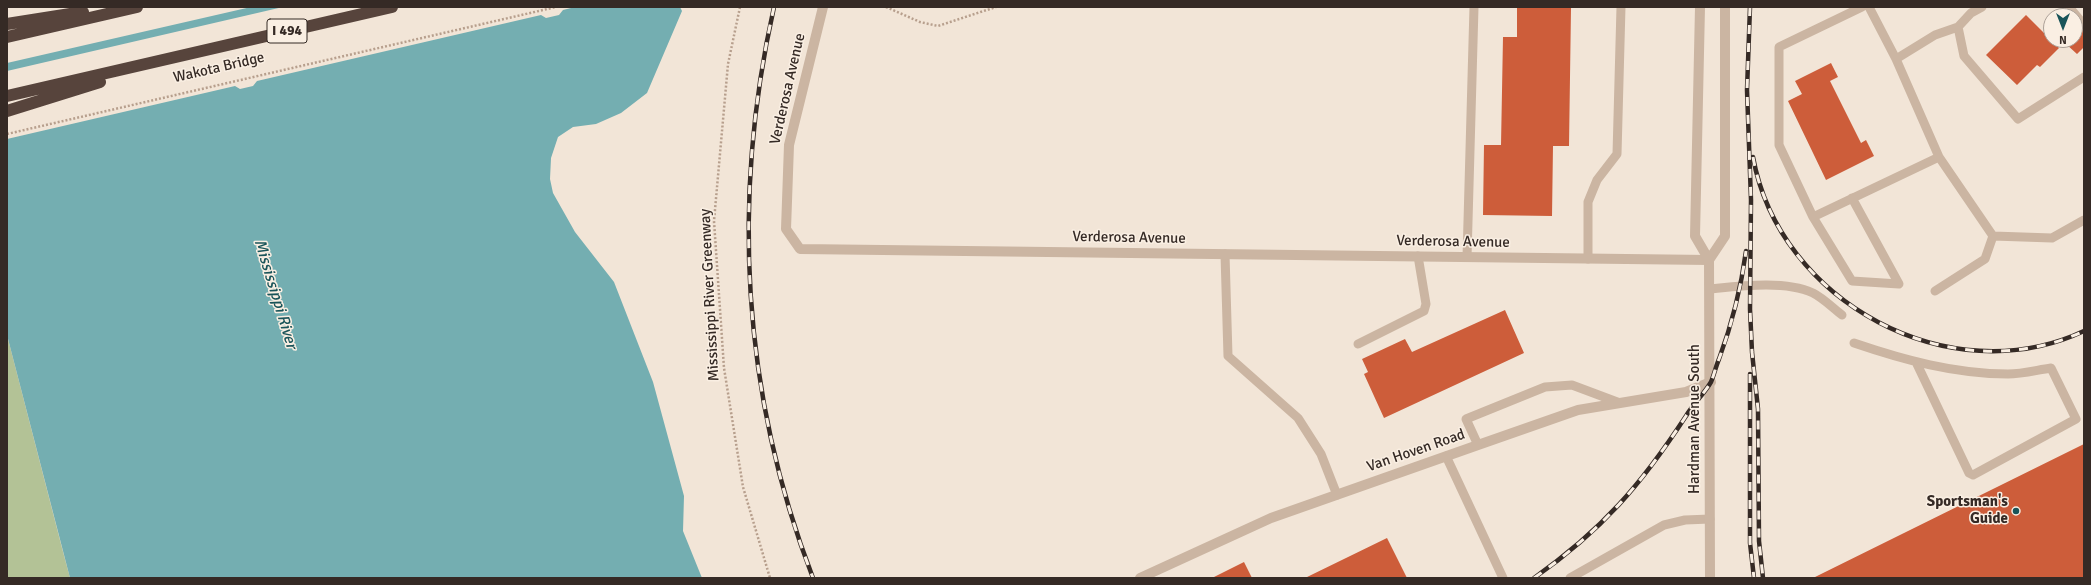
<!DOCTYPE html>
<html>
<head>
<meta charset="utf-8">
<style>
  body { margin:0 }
  #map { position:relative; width:2091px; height:585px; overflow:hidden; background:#f2e5d7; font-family:Signika,sans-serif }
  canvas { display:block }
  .frame { position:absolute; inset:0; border:8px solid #352a25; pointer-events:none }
  .north { position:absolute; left:2043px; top:8px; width:40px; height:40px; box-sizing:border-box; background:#faefe3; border:1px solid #aba097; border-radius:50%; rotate:180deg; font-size:11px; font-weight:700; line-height:16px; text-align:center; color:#352a25 }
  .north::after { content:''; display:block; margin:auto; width:14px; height:18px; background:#195459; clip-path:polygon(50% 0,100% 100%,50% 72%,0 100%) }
</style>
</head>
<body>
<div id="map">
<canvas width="2091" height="585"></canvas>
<div class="frame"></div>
<div class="north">N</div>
</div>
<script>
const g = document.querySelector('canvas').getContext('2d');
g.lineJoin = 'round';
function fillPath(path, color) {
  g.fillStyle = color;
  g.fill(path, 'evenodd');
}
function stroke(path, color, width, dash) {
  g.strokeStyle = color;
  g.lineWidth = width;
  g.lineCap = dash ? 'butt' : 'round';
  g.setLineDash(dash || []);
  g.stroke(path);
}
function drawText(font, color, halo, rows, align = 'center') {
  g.font = font + ' Signika,sans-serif';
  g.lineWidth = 3;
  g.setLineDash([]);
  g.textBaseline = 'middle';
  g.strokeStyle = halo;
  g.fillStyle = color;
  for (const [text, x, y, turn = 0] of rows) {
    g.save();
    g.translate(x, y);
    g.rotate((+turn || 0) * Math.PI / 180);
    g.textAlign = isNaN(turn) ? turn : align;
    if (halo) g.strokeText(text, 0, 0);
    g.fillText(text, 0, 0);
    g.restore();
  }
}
fillPath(new Path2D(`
  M7 335 62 548 70 578H7Z`), '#b3c296');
fillPath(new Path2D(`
  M7 7H680L682 11 647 93 621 113 596 124 573 127 558 137 551 158 550 179 553 193 575 232 614 282 653 382 684 496 683 531 702 578H70L7 335Z`), '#74aeb1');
fillPath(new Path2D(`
  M7 7H251L7 63Z
  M283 7H575L563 10 559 15 546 18 541 15 257 81 253 86 240 89 235 86 7 139V71Z`), '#f2e5d7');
fillPath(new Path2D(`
  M1517 7 1571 8 1569 146H1553L1552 216 1483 215 1484 145H1501L1503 37H1517Z
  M2026 15 2059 48 2040 67 2037 65 2017 85 1986 55Z
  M2080 29 2084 31V47L2077 54 2066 44 2070 40H2075V35Z
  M1831 63 1838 77 1830 81 1861 143 1866 140 1874 156 1826 180 1788 101 1802 94 1795 81Z
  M1505 310 1524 353 1384 418 1364 374 1368 372 1362 359 1405 339 1412 352Z
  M2084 444V578H1813Z
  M1387 538 1407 578H1305Z
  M1244 562 1252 578H1212Z`), '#cd5d3a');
stroke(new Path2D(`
  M740 7 728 64 714 221 724 368 743 487 770 578
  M886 7 920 22 938 26 996 7
  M7 134 556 7`), '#b79f8d', 2.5, [2, 2]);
stroke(new Path2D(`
  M1869 7 1896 59
  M1982 7 1971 13 1958 27 1964 56 2018 119 2084 77
  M2069 7 2084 25
  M1958 27 1935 35 1896 59 1939 157 1993 236 2052 238 2084 220
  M1852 198 1899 284 1852 281 1813 217 1779 145V47L1862 7
  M1813 217 1939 157
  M1225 254 1228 356 1298 418 1321 454 1337 495
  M1467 257 1474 7
  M1588 259V202L1597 180 1617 154 1621 7
  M1710 289C1740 286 1785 280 1813 293 1823 298 1833 308 1842 315
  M1935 291 1985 259 1993 236
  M1854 343C1904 360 1955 374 2008 374 2022 374 2037 370 2051 368L2076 419 1973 475 1969 473 1916 362
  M1358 344 1424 311 1426 304 1418 256
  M1478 445 1466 419 1545 387 1572 385 1620 403
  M1446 456 1503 578
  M1570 578 1664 525 1685 520 1710 519`), '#cbb5a2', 9);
stroke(new Path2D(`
  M823 7 789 145 786 229 800 249 1709 260
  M1140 578 1271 518 1478 445 1578 410 1686 392 1711 382`), '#cbb5a2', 10);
stroke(new Path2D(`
  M1700 7 1695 236 1709 260 1710 578
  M1709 260 1725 236V7`), '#cbb5a2', 10);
stroke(new Path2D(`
  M7 24 83 12
  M7 37 137 7
  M7 96 392 7
  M7 111 100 82`), '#57443c', 12);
const rail = new Path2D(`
  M774 7C731 199 742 394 813 578
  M1750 7 1747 90 1751 200 1750 309 1752 352 1758 409 1759 541 1763 578
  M1753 157C1779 302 1950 394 2084 331
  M1750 374V543L1754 578
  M1534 578C1602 530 1641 485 1686 416 1693 404 1704 394 1711 382 1714 375 1716 366 1719 359 1732 324 1741 288 1746 251`);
stroke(rail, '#352a25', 4.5);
stroke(rail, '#faefe3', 3, [9]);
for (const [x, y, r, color] of [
  [2016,511,4,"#195459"]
]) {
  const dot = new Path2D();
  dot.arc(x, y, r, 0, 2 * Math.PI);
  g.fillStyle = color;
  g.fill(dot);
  stroke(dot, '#faefe3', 1.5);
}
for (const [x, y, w] of [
  [287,31,40]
]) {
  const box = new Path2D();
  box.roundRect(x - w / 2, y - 12, w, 24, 3);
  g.fillStyle = '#faefe3';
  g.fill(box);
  stroke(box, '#352a25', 1);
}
drawText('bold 14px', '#352a25', null, [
  ["I 494",287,31]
]);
drawText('15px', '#352a25', '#faefe3', [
  ["Wakota Bridge",219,68,-13],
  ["Verderosa Avenue",788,89,-77],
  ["Verderosa Avenue",1129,238,1],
  ["Verderosa Avenue",1453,242,1],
  ["Mississippi River Greenway",710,295,-93],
  ["Hardman Avenue South",1695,419,-90],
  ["Van Hoven Road",1416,451,-19]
]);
drawText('bold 15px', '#352a25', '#faefe3', [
  ["Sportsman's",2008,502],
  ["Guide",2008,519]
], 'right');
drawText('italic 16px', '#195459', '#faefe3', [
  ["Mississippi River",275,294,73]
]);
</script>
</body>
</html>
